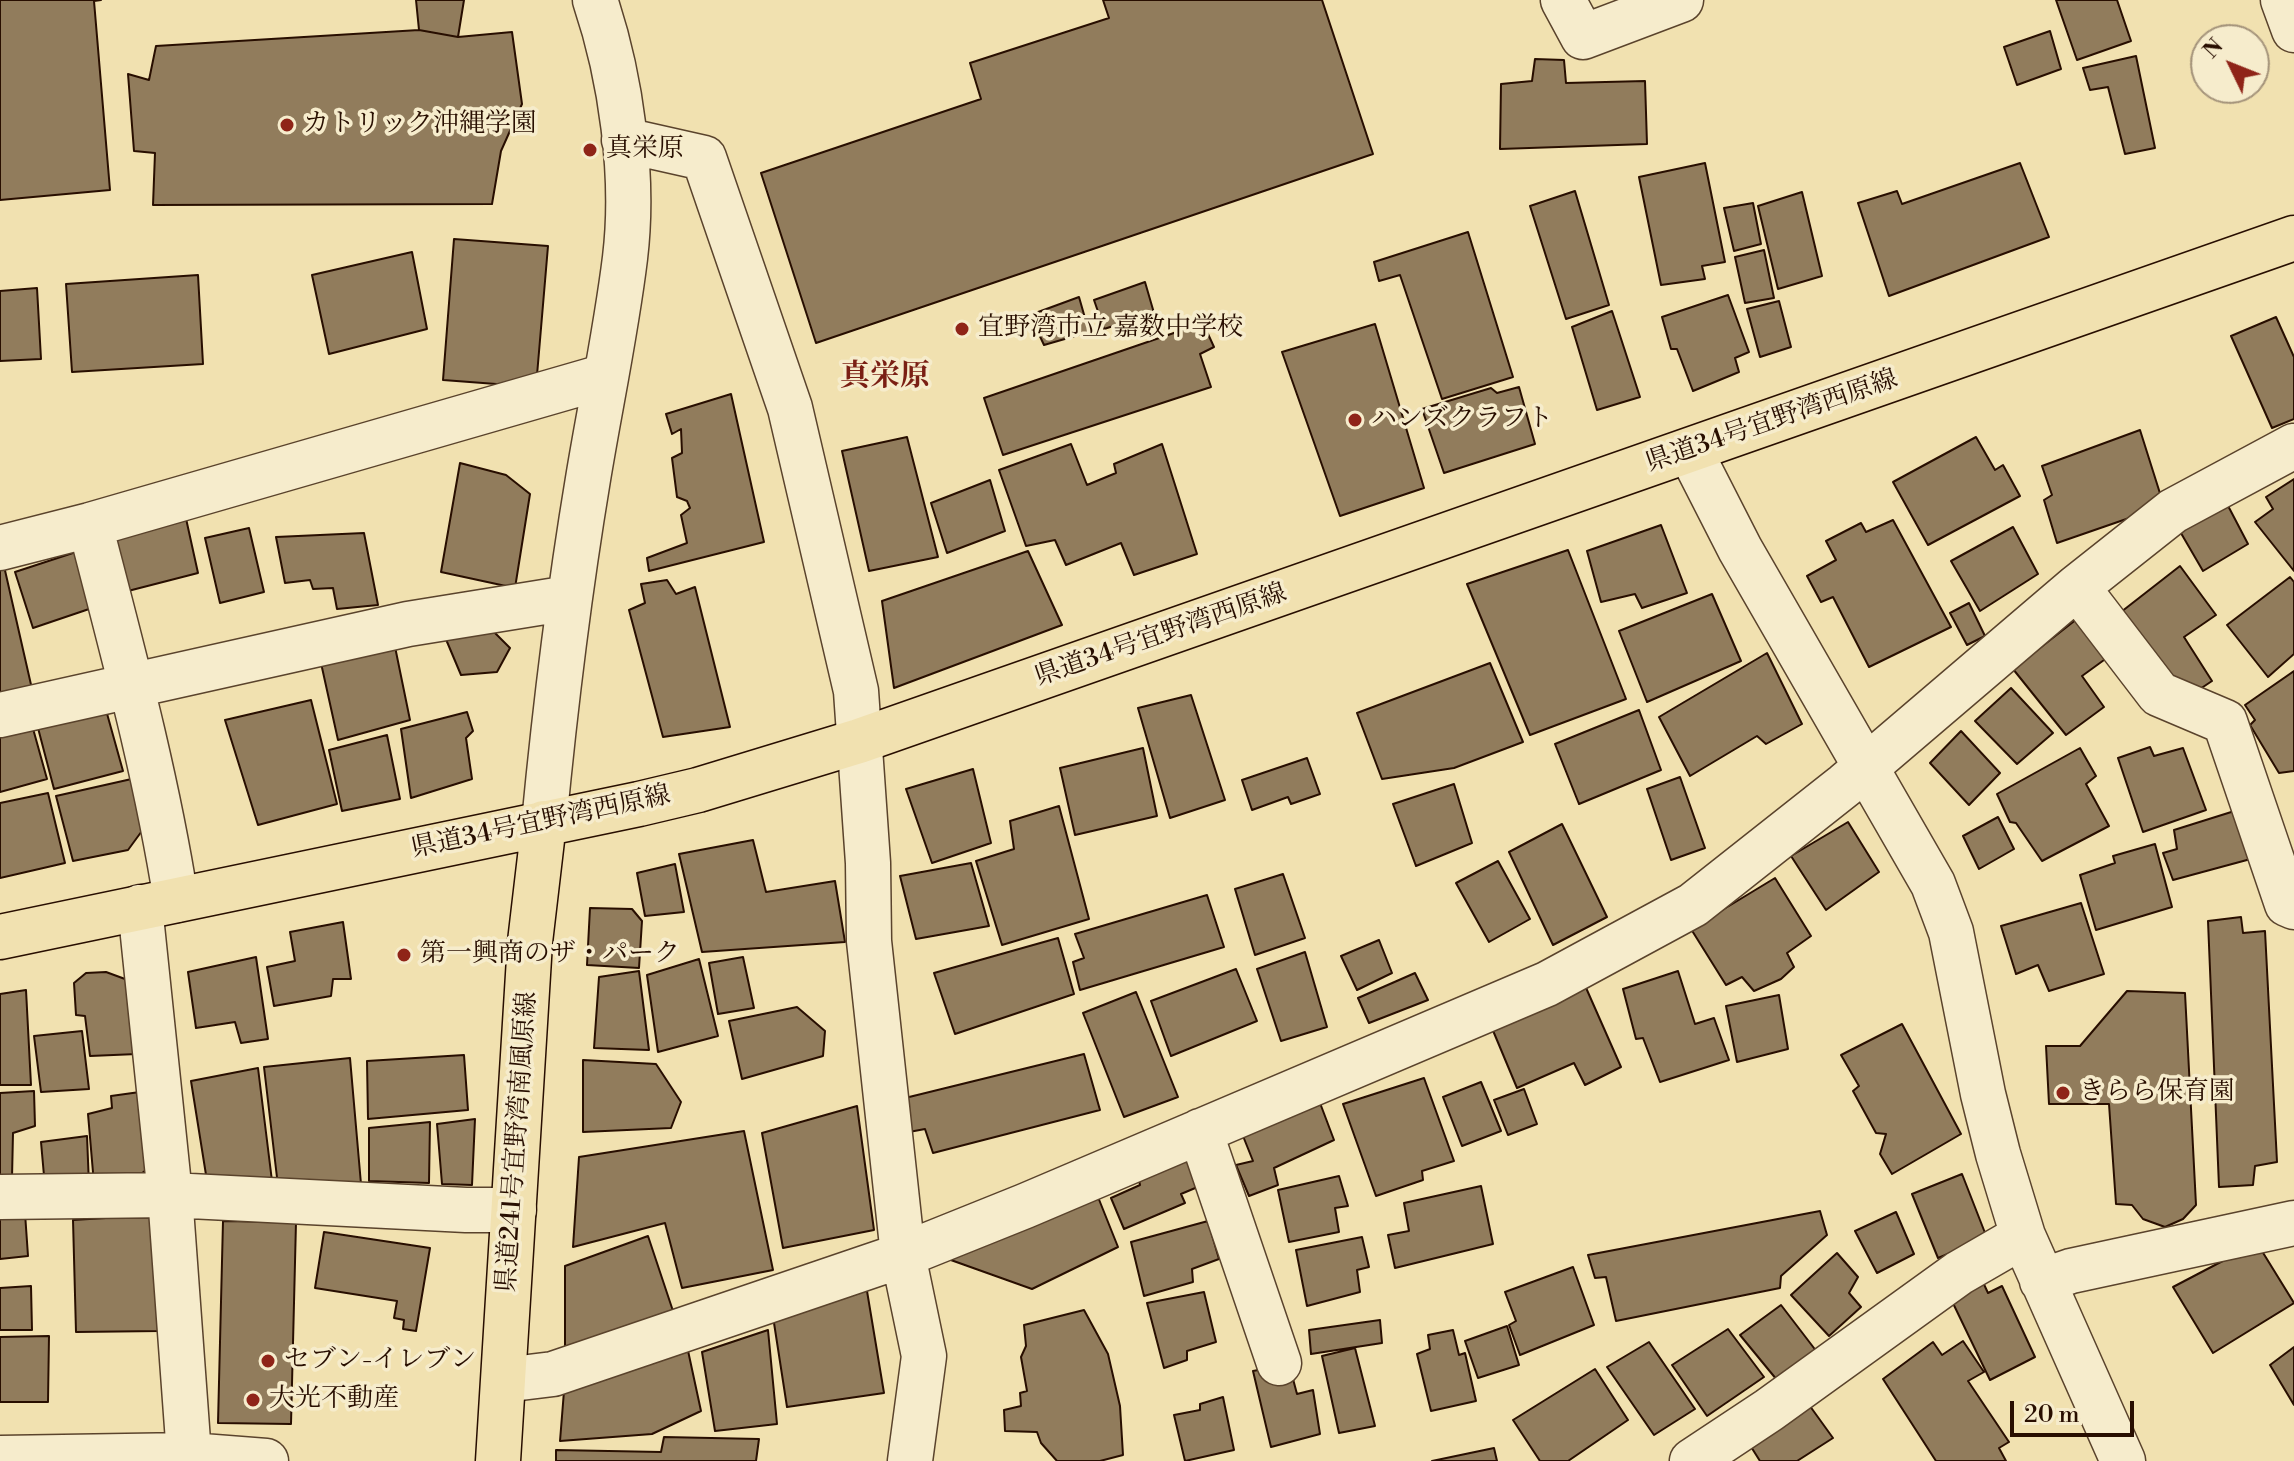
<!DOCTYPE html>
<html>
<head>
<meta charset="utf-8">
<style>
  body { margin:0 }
  #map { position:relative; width:2294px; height:1461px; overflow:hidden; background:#f1e1b0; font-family:"Libre Bodoni",serif }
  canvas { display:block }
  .north { position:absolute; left:2190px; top:24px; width:80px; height:80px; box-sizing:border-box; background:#f6eccc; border:2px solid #a4937a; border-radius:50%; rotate:313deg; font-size:22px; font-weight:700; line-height:32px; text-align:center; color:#280e00 }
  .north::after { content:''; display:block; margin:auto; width:28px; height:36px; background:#8f2418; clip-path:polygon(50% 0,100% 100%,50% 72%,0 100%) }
  .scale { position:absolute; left:2010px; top:1401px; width:124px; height:36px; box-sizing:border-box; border:4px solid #280e00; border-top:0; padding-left:10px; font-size:24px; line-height:28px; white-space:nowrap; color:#280e00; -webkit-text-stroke:6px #f6eccc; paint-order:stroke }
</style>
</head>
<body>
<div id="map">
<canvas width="2294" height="1461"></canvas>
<div class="north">N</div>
<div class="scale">20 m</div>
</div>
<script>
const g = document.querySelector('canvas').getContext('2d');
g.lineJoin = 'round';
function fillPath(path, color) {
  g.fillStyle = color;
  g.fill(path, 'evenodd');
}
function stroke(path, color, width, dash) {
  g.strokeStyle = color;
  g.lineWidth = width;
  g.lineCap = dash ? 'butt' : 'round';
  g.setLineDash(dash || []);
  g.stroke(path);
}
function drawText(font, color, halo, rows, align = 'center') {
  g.font = font + ' "Libre Bodoni","Noto Serif JP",serif';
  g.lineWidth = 7;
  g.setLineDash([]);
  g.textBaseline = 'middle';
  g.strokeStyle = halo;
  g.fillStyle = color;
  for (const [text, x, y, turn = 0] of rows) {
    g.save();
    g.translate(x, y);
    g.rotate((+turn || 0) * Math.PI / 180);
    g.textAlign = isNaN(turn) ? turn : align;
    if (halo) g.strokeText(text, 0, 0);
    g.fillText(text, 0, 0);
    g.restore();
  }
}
const building = new Path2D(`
  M0 0H101L94 1 110 190 0 200Z
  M416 0H464L458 37 419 30Z
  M1103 0H1322L1373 154 816 343 761 173 981 99 970 63 1109 18Z
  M2056 0H2117L2131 41 2077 60Z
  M419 30 458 37 512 32 522 104 501 151 492 204 153 205 155 153 134 151 128 74 149 80 156 46Z
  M2050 31 2061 69 2017 85 2004 47Z
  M2136 56 2155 148 2125 154 2108 87 2090 90 2083 68Z
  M1535 59 1564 60 1566 83 1645 81 1647 144 1500 149 1501 84 1532 81Z
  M1705 163 1725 262 1702 266 1705 279 1661 285 1639 177Z
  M2020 163 2049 237 1889 296 1858 203 1897 191 1902 204Z
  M1575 191 1609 305 1566 319 1530 206Z
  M1802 192 1822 276 1778 289 1758 206Z
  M1753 203 1761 244 1734 251 1724 208Z
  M1468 232 1513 377 1442 399 1400 275 1379 281 1374 262Z
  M454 239 548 246 536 387 443 380Z
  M1764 250 1774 298 1745 303 1735 257Z
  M412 252 427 329 329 354 312 275Z
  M198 275 203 364 72 372 66 284Z
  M1145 282 1154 313 1104 329 1094 300Z
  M37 288 41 359 0 361V291Z
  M1728 295 1749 352 1735 358 1739 372 1693 391 1677 349H1671L1662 317Z
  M1079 297 1089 332 1044 345 1030 315Z
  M1779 301 1791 347 1760 357 1747 309Z
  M1612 311 1640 397 1597 410 1572 327Z
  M2276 317 2294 357V419L2272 428 2231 336Z
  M1203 323 1214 347 1200 354 1211 387 1003 455 984 398Z
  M1375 324 1424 488 1340 516 1282 352Z
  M1519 387 1535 444 1444 473 1422 409 1491 388 1497 393Z
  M731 394 764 542 649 571 647 558 687 543 681 515 690 508 687 501 677 497 672 458 682 453 681 429 672 434 666 414Z
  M2140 430 2164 506 2057 543 2044 500 2052 495 2042 466Z
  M907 437 938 557 869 571 842 451Z
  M1976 437 1995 470 2003 465 2020 496 1928 545 1893 482Z
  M1071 444 1087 485 1116 473 1114 464 1162 444 1197 554 1134 575 1121 543 1066 565 1055 540 1026 546 999 470Z
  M460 463 506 475 530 494 515 588 441 572Z
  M2294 479V571L2255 522 2273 509 2266 497Z
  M990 480 1005 531 947 553 931 503Z
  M2225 500 2248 544 2203 571 2178 528Z
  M185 514 198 573 128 591 111 532Z
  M1893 520 1951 627 1869 667 1833 597 1821 602 1807 576 1836 560 1826 541 1861 523 1866 532Z
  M1661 525 1687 593 1642 608 1635 594 1601 602 1587 551Z
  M2013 527 2038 574 1980 611 1951 561Z
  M249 528 264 592 220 603 205 538Z
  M364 533 378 605 337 609 333 588 313 589 310 580 285 583 276 537Z
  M82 550 95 607 33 628 15 572Z
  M1568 550 1626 699 1530 735 1467 584Z
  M1028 551 1062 625 894 688 882 601Z
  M4 566 32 689 0 698V567Z
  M2180 566 2216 615 2184 637 2212 681 2185 699 2121 612Z
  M2290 577 2294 582V654L2268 677 2227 625Z
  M667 580 676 594 695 587 730 727 663 737 629 610 645 603 641 584Z
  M1712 594 1741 661 1647 702 1619 631Z
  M1969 603 1985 636 1967 645 1950 613Z
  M2082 615 2115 652 2082 676 2104 707 2066 735 2013 669Z
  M486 624 510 648 497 672 461 675 445 637Z
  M393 637 410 720 338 740 319 654Z
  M1767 653 1802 724 1766 744 1757 736 1690 776 1659 717Z
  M1490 663 1523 742 1454 768 1382 779 1357 713Z
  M2294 671V771L2279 773 2250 725 2255 720 2245 705Z
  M2011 688 2053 733 2017 764 1975 721Z
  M1191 695 1225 800 1170 818 1138 708Z
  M311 700 337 804 258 825 225 720Z
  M106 710 123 771 54 789 38 728Z
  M1639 710 1661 770 1579 804 1555 744Z
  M467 712 473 731 466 738 472 779 411 798 401 729Z
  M32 725 47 779 0 792V731Z
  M1961 731 2000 773 1969 805 1930 763Z
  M387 735 400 799 342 811 329 750Z
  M2150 747 2154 756 2183 748 2206 810 2143 832 2118 758Z
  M1143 748 1157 816 1075 835 1060 768Z
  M2080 748 2096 776 2086 784 2109 826 2042 861 2016 823 2010 822 1997 794Z
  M1307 758 1320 794 1291 804 1288 797 1252 810 1242 780Z
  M973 769 991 843 932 863 906 789Z
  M1680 777 1705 848 1671 860 1647 789Z
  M136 778 147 824 128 850 73 861 56 796Z
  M1454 784 1472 843 1416 866 1393 804Z
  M48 793 65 863 0 878V803Z
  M1059 806 1089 919 1002 945 976 861 1014 849 1010 821Z
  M2244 808 2258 857 2173 880 2163 853 2177 849 2174 830Z
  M1998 817 2014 849 1979 869 1963 836Z
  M1848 822 1879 872 1826 910 1791 856Z
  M1562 824 1607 917 1553 945 1509 852Z
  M753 840 766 892 835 881 845 942 702 952 679 854Z
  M2155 844 2172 907 2096 930 2080 875 2115 863 2113 856Z
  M1498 861 1530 919 1489 942 1456 883Z
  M971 863 989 926 916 939 900 876Z
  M675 864 684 912 645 916 637 873Z
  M1283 874 1305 938 1255 955 1235 889Z
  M1775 878 1811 936 1787 953 1794 967 1781 979 1754 991 1742 977 1726 985 1691 929Z
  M1207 895 1224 947 1080 990 1073 962 1084 958 1075 934Z
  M2081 903 2104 974 2049 991 2038 965 2016 974 2001 926Z
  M590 908 632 909 642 921 639 968 587 965Z
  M2241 917 2243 933 2265 931 2277 1162 2255 1166 2253 1185 2219 1187 2208 921Z
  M343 922 351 979H333L331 996 274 1006 267 967 295 961 290 932Z
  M1058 938 1074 994 955 1034 934 973Z
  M1379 940 1392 973 1357 990 1341 956Z
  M1305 952 1327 1027 1281 1041 1257 969Z
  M256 957 268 1039 241 1043 235 1022 196 1028 188 972Z
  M743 957 754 1008 718 1014 709 963Z
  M699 959 718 1036 658 1052 647 975Z
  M1236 969 1257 1021 1171 1056 1151 1001Z
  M639 971 649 1050 594 1048 599 977Z
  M1678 971 1695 1024 1714 1018 1729 1060 1660 1082 1643 1038 1636 1039 1623 989Z
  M106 972 125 979 135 995 137 1054 90 1056 85 1016 76 1015 74 983 86 973Z
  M1415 973 1428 1000 1369 1023 1358 998Z
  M1583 981 1621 1067 1585 1085 1574 1063 1517 1088 1489 1021Z
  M26 990 31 1085H0V994Z
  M2127 991 2185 993 2196 1205 2183 1219 2165 1227 2143 1219 2132 1205 2116 1204 2109 1104H2049L2046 1046H2080Z
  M1136 992 1178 1097 1124 1117 1083 1013Z
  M1779 995 1788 1049 1737 1062 1726 1006Z
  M797 1007 825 1031 823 1056 742 1079 729 1021Z
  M1902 1024 1961 1134 1892 1174 1880 1154 1886 1134 1876 1133 1853 1091 1859 1086 1841 1055Z
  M82 1031 89 1089 41 1092 34 1036Z
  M1084 1054 1100 1110 933 1153 925 1129 909 1132 901 1099Z
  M464 1055 468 1110 368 1119 367 1061Z
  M350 1058 361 1184 278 1186 264 1067Z
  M583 1060 656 1064 681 1102 671 1128 583 1132Z
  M258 1068 272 1181H207L191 1081Z
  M1424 1078 1454 1161 1422 1171 1423 1180 1376 1196 1343 1104Z
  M1481 1082 1501 1131 1462 1146 1443 1097Z
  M1524 1089 1537 1124 1508 1135 1494 1100Z
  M34 1091 35 1126 13 1133 12 1178 0 1179V1093Z
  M147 1091 156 1162 136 1178 94 1184 88 1114 112 1108 111 1096Z
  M1317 1095 1334 1140 1274 1168 1278 1185 1249 1196 1236 1165 1253 1161 1243 1136Z
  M857 1106 874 1230 783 1248 762 1133Z
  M475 1119 472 1185 442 1184 437 1124Z
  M430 1122 429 1183 369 1181V1128Z
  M744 1131 773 1270 682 1288 665 1223 573 1247 579 1157Z
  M87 1136 89 1185 45 1187 41 1142Z
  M1189 1160 1200 1186 1181 1194 1185 1203 1124 1229 1111 1198 1140 1185 1138 1175Z
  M1962 1174 1987 1238 1938 1258 1912 1194Z
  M1339 1176 1348 1206 1335 1208 1339 1232 1289 1242 1278 1190Z
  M1481 1186 1493 1244 1395 1268 1388 1235 1409 1231 1404 1203Z
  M1096 1192 1118 1247 1032 1289 948 1259Z
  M1820 1211 1827 1235 1781 1276 1780 1288 1616 1321 1606 1277 1595 1278 1588 1255Z
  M1896 1212 1914 1254 1877 1273 1855 1231Z
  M25 1213 28 1256 0 1259V1215Z
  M155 1215 160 1331 76 1332 73 1220Z
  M223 1221 296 1222 291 1424 218 1423Z
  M1208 1221 1219 1259 1192 1269 1193 1282 1144 1296 1131 1242Z
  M324 1232 430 1248 416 1331 403 1329 404 1320 394 1318 397 1301 315 1288Z
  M648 1236 674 1314 565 1353V1266Z
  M1362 1237 1369 1267 1357 1270 1360 1292 1307 1306 1296 1250Z
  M2257 1243 2294 1303 2213 1353 2173 1287Z
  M1837 1253 1858 1277 1849 1293 1861 1307 1829 1336 1791 1295Z
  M1573 1267 1594 1325 1520 1355 1509 1325 1516 1321 1505 1292Z
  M865 1279 884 1393 787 1407 772 1310Z
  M1982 1280 1988 1293 2002 1286 2035 1357 1990 1380 1950 1297Z
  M31 1286 32 1330H0V1288Z
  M1204 1292 1216 1342 1187 1351V1360L1164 1368 1147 1303Z
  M1781 1305 1817 1352 1777 1380 1740 1335Z
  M1084 1310 1108 1354 1120 1406 1123 1455 1100 1461H1057L1041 1443 1037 1432 1005 1431 1004 1410 1021 1406 1020 1393 1027 1391 1021 1357 1026 1346 1024 1325Z
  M1380 1320 1382 1343 1311 1354 1309 1330Z
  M1507 1326 1519 1365 1478 1378 1465 1341Z
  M1728 1329 1764 1377 1707 1416 1672 1365Z
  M768 1330 777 1424 715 1431 702 1352Z
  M1453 1330 1459 1355 1465 1353 1476 1401 1431 1411 1417 1354 1430 1349 1428 1335Z
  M49 1336 48 1402H0V1337Z
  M1963 1341 1984 1372 1968 1381 2009 1442 1999 1448 2006 1461H1936L1883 1379 1933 1342 1942 1355Z
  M1649 1342 1695 1409 1654 1435 1607 1367Z
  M687 1346 701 1411 652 1434 560 1441 564 1391Z
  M2294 1347V1405L2270 1365Z
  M1355 1348 1375 1426 1339 1433 1322 1356Z
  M1289 1364 1297 1394 1313 1390 1320 1434 1271 1447 1253 1371Z
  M1595 1369 1628 1420 1568 1461H1540L1513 1420Z
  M1223 1397 1234 1450 1185 1461 1174 1415 1200 1410V1404Z
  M1807 1402 1833 1438 1797 1461H1760L1748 1442Z
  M664 1437 759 1439 756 1461H556V1450L661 1452Z
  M1494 1448 1497 1461H1432Z`);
fillPath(building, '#917c5c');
stroke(building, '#280e00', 2);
const minor = new Path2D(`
  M1563 0 1583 37 1681 0
  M2283 0 2294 30
  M624 140 704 158 790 408 856 691 868 863 869 941 903 1255 924 1356 910 1461
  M1690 451 1740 549 1933 884 1951 932 1983 1094 1998 1154 2023 1236 2123 1461
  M90 525C122 649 156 773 176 900
  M0 548 90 525 606 376
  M2077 587 2159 694 2225 722 2287 904 2294 907
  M0 715 408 624 569 598
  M544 823C555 708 569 593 588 479 600 406 616 332 625 258 635 176 621 77 595 0
  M140 907 170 1195 189 1455
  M1200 1131 1279 1363
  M0 1197 170 1195 466 1210H514
  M2042 1281 2071 1271 2294 1223
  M504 1380 553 1374 903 1255 1025 1206 1547 984 1693 905 1845 785 2077 587 2173 511 2294 446
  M0 1458 189 1455 266 1461
  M1692 1461 1769 1410 1959 1273 2023 1236`);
const major = new Path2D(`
  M0 937 639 804 698 790 859 741 2294 238
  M498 1461 530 942 544 823`);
stroke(minor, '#5a432c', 47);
stroke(major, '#280e00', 47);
stroke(minor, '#f6eccc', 44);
stroke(major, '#f1e1b0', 44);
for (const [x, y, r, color] of [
  [287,125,8,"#8f2418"],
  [590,150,8,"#8f2418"],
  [962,329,8,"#8f2418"],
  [1355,420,8,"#8f2418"],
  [404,955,8,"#8f2418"],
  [2063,1093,8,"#8f2418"],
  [268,1361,8,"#8f2418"],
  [253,1400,8,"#8f2418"]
]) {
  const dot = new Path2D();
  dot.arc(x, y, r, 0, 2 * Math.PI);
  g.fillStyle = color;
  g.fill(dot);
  stroke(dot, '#f6eccc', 3);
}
drawText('26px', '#280e00', '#f6eccc', [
  ["カトリック沖縄学園",303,125],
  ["真栄原",606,150],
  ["宜野湾市立 嘉数中学校",978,329],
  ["ハンズクラフト",1371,420],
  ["第一興商のザ・パーク",420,955],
  ["きらら保育園",2079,1093],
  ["セブン-イレブン",284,1361],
  ["大光不動産",269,1400]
], 'left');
drawText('26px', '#280e00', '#f6eccc', [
  ["県道34号宜野湾西原線",1772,422,-19],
  ["県道34号宜野湾西原線",1161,636,-19],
  ["県道34号宜野湾西原線",541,823,-12],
  ["県道241号宜野湾南風原線",518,1142,-86]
]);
drawText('bold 30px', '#7a1f14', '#f6eccc', [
  ["真栄原",885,378]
]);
</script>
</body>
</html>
